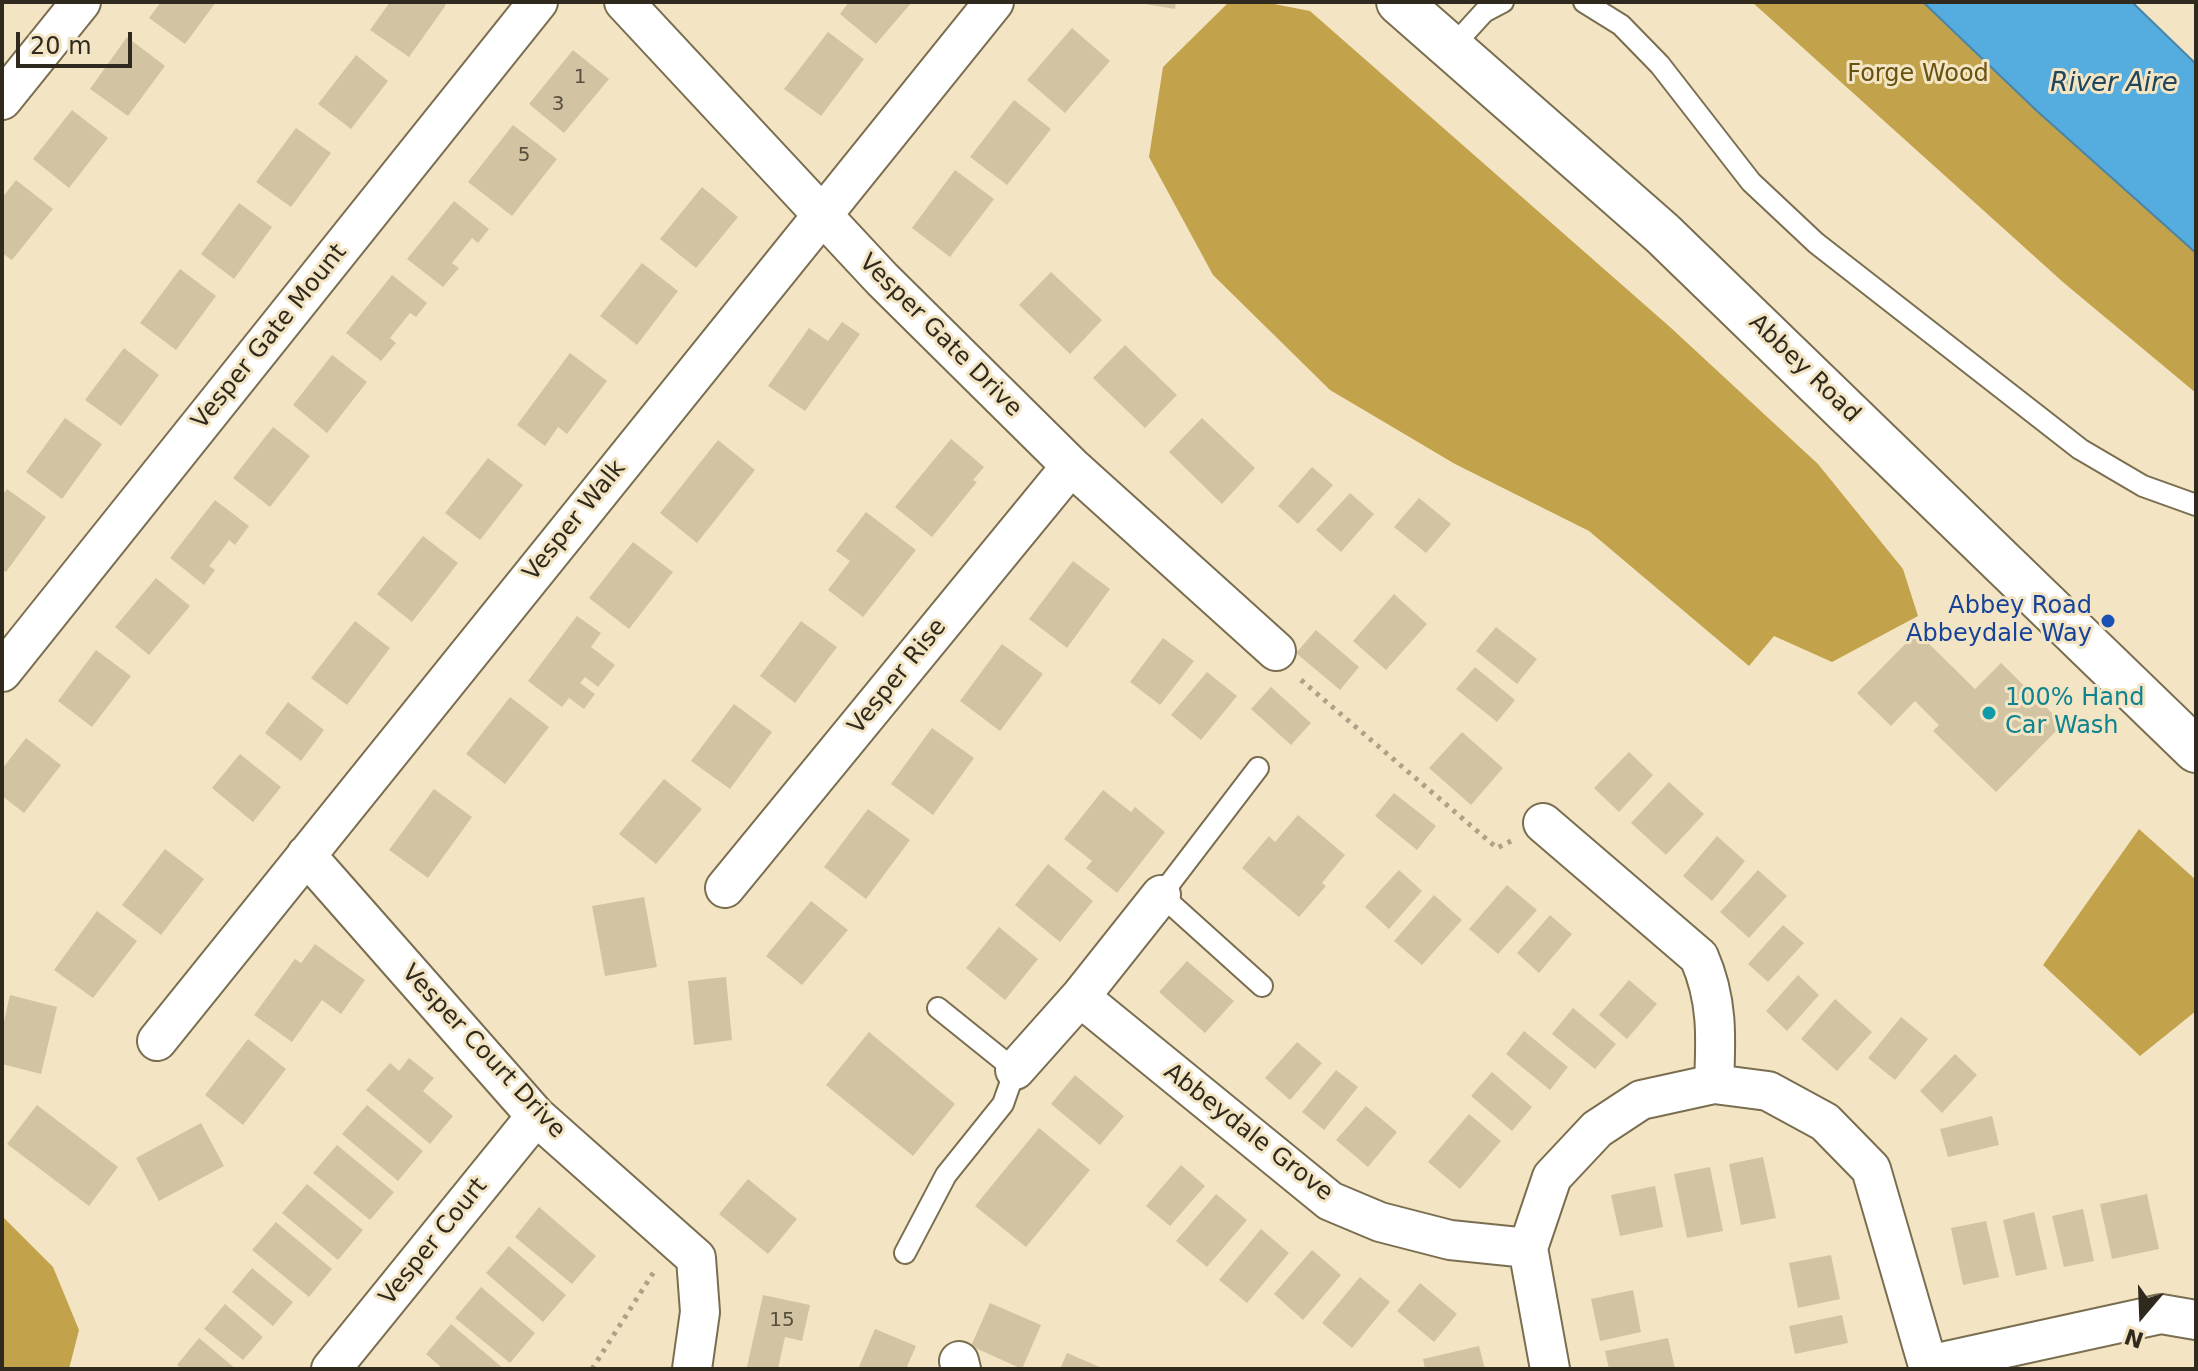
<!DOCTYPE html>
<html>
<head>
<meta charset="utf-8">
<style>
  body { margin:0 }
  #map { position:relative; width:2198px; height:1371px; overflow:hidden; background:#f3e5c3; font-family:"DejaVu Sans",sans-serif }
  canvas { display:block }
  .frame { position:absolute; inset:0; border:4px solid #2f2a1d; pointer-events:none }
  .north { position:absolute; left:2102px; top:1275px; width:80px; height:80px; -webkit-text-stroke:6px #f3e5c3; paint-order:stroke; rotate:199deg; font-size:22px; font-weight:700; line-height:32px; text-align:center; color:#2f2a1d }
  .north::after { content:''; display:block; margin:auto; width:28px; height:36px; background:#2f2a1d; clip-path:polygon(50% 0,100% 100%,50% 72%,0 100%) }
  .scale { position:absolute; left:16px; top:32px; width:116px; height:36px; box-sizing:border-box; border:4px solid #2f2a1d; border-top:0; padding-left:10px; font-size:24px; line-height:28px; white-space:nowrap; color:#2f2a1d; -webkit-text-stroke:6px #f3e5c3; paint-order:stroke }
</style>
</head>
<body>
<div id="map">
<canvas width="2198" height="1371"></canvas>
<div class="frame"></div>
<div class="north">N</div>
<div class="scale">20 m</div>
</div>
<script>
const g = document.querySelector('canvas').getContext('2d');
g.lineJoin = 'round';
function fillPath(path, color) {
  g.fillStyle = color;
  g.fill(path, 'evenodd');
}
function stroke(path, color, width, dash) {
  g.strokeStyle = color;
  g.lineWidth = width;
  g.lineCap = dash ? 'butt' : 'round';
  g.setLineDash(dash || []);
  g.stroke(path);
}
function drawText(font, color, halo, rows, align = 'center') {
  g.font = font + ' "DejaVu Sans",sans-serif';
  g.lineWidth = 6;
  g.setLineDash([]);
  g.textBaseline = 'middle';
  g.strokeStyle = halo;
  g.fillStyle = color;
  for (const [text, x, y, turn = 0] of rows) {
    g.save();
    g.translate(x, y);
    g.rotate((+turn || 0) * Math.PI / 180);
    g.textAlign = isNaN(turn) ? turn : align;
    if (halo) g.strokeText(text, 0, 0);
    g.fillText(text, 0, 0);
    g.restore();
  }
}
fillPath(new Path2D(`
  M1229 2H1264L1310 11 1670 327 1818 464 1903 569 1918 616 1832 662 1774 636 1749 666 1589 531 1455 464 1330 390 1213 275 1149 157 1163 67Z
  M1752 2H1923L2037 111 2196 253V393L2064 283Z
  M2139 829 2196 880V1011L2140 1056 2043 965Z
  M2 1216 53 1267 79 1330 69 1369H2Z`), '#c3a24c');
const water = new Path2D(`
  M1923 2H2132L2196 64V253L2037 111Z`);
fillPath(water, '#54acdf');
stroke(water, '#4985a5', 2);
fillPath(new Path2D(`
  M161 2H216L185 44 149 18Z
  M390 2H442L446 5 409 57 370 30Z
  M849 2H912L876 44 840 14Z
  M1133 2H1176L1175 9Z
  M1072 28 1110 61 1065 113 1027 80Z
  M828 32 864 59 821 116 784 89Z
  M127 37 165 66 128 116 90 89Z
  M573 50 609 79 564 133 529 104Z
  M356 55 388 81 351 129 318 104Z
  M1014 100 1051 129 1007 185 970 157Z
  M72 110 108 138 69 188 33 159Z
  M513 125 557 159 512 216 468 182Z
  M296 128 331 153 291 207 256 182Z
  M955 170 994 199 950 257 912 228Z
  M16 180 53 209 12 260 2 253V198Z
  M702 187 738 217 696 268 660 239Z
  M454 201 489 229 478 243 472 238 452 263 459 268 443 287 407 259Z
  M239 203 272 227 234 279 201 254Z
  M642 263 678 291 637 345 600 316Z
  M180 269 216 296 176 350 140 323Z
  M1051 272 1102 320 1070 354 1019 305Z
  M392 275 427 303 416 317 410 313 390 338 396 343 381 361 346 333Z
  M842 322 860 334 805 411 768 386 809 328 828 341Z
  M1125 345 1177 395 1145 428 1093 378Z
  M124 348 159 375 121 426 85 400Z
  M570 353 607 381 567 434 558 427 545 446 517 425Z
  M332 355 367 382 327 433 293 405Z
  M65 418 102 444 62 499 26 472Z
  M1202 418 1255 468 1222 504 1169 452Z
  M273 427 310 456 270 507 233 478Z
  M951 439 984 467 973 480 977 482 932 537 895 507Z
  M718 440 755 470 697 543 660 513Z
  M488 458 523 485 480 540 445 513Z
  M1312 467 1333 485 1298 524 1278 506Z
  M7 489 46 517 6 572 2 569V496Z
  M1350 493 1374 514 1341 552 1316 530Z
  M1419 498 1451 524 1426 553 1394 527Z
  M215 500 249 526 235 545 229 540 222 550 209 566 215 570 204 585 170 558Z
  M866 512 916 550 863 617 828 590 850 561 836 551Z
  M423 536 458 563 412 622 377 594Z
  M633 542 673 572 629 629 589 598Z
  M1073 561 1110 589 1067 648 1029 619Z
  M156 578 190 606 149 655 115 627Z
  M1394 594 1427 624 1386 670 1353 641Z
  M577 616 601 633 591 647 615 665 598 687 585 677 580 683 595 694 584 709 569 698 562 707 528 681Z
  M355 621 390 648 347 705 311 678Z
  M801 621 837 647 795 703 760 676Z
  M1496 627 1537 659 1517 684 1476 651Z
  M1316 630 1359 667 1340 690 1296 653Z
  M1917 632 1975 689 2001 663 2063 724 1996 792 1933 731 1939 725 1915 701 1891 726 1857 693Z
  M1163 638 1194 661 1160 705 1130 682Z
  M1002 644 1043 674 1000 731 960 701Z
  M96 650 131 676 92 727 58 701Z
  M1475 667 1515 700 1497 722 1456 689Z
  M1207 672 1237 696 1201 740 1171 715Z
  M1271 687 1311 723 1291 745 1251 709Z
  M510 697 549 727 505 784 466 754Z
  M288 702 324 730 301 761 265 733Z
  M734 704 772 732 730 789 691 761Z
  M932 728 974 758 933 815 891 784Z
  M1462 732 1503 768 1471 805 1429 768Z
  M26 738 61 765 24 813 2 796V769Z
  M1629 752 1653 775 1619 812 1594 788Z
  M240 754 281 787 253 822 212 788Z
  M664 779 702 809 656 864 619 834Z
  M1669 782 1704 814 1666 855 1631 823Z
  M434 789 472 817 428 878 389 850Z
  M1103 790 1131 812 1135 807 1165 832 1117 893 1086 868 1092 861 1064 839Z
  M1394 793 1436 826 1417 850 1375 816Z
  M868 809 910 840 866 899 824 867Z
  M1298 815 1345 855 1322 883 1326 886 1299 917 1242 868 1269 836 1275 842Z
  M1717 836 1745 861 1712 901 1683 876Z
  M165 849 204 879 161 935 122 905Z
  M1048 864 1093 901 1060 942 1015 905Z
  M1399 870 1422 891 1389 929 1365 907Z
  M1758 870 1787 896 1749 938 1720 912Z
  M1507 885 1537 910 1498 954 1469 929Z
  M1434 895 1462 920 1422 965 1394 941Z
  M644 897 657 967 605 976 592 906Z
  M811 901 848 930 802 985 766 956Z
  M97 911 137 941 93 998 54 970Z
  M1550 915 1572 934 1539 973 1517 953Z
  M1783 925 1804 943 1768 982 1748 964Z
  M999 927 1038 959 1005 1000 966 968Z
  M315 944 365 980 341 1014 322 1000 292 1042 254 1015 295 959 301 963Z
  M1187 961 1234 1001 1205 1033 1159 992Z
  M1798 975 1819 995 1787 1031 1766 1011Z
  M726 977 732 1040 694 1045 688 981Z
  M1629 980 1657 1004 1627 1039 1599 1015Z
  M10 995 57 1007 41 1074 2 1064V1030Z
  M1835 999 1872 1032 1837 1071 1801 1039Z
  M1573 1008 1616 1044 1595 1069 1552 1034Z
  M1901 1017 1928 1039 1895 1080 1868 1058Z
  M1524 1031 1568 1067 1550 1090 1506 1054Z
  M869 1032 955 1104 913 1156 826 1085Z
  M248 1039 286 1069 243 1125 205 1095Z
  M1297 1042 1322 1063 1290 1100 1265 1078Z
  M1955 1054 1977 1075 1942 1113 1920 1091Z
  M409 1058 434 1078 423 1091 453 1116 430 1144 366 1090 390 1063 399 1071Z
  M1336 1070 1358 1087 1324 1130 1302 1112Z
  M1492 1072 1532 1107 1512 1131 1471 1096Z
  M1075 1075 1124 1116 1100 1145 1051 1104Z
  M37 1105 118 1167 89 1206 7 1144Z
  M367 1105 423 1151 398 1181 342 1134Z
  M1366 1106 1397 1132 1368 1167 1336 1140Z
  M1469 1114 1501 1141 1460 1189 1428 1162Z
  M1992 1116 1999 1145 1948 1157 1940 1129Z
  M201 1123 224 1166 159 1201 136 1158Z
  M1039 1128 1090 1170 1026 1247 975 1206Z
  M337 1145 394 1192 370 1220 313 1173Z
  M1763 1157 1776 1218 1741 1225 1729 1164Z
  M1181 1165 1205 1186 1170 1226 1146 1206Z
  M1710 1167 1723 1231 1687 1238 1674 1174Z
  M748 1179 797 1219 768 1254 719 1214Z
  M307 1184 363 1230 338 1260 282 1213Z
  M1655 1186 1663 1227 1620 1236 1611 1195Z
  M1216 1194 1247 1220 1207 1267 1176 1241Z
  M2147 1194 2159 1249 2112 1259 2100 1204Z
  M539 1207 596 1256 572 1284 515 1237Z
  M2083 1209 2094 1261 2064 1267 2052 1216Z
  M2034 1212 2047 1269 2016 1276 2003 1220Z
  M1986 1221 1999 1277 1963 1285 1951 1228Z
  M276 1222 332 1269 309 1297 252 1250Z
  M1261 1229 1289 1253 1247 1303 1219 1280Z
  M509 1246 566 1295 543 1322 486 1273Z
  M1312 1250 1341 1275 1303 1320 1274 1294Z
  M1831 1255 1840 1299 1798 1308 1789 1263Z
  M252 1268 293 1302 273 1326 232 1292Z
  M1360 1277 1390 1302 1352 1348 1322 1323Z
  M1420 1283 1457 1314 1434 1342 1397 1311Z
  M481 1287 535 1333 510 1363 455 1318Z
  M1633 1290 1641 1332 1600 1341 1591 1299Z
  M763 1295 810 1305 802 1341 785 1337 778 1369 747 1367Z
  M990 1303 1041 1325 1022 1369 971 1346Z
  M225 1304 263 1337 243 1360 204 1329Z
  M1842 1315 1848 1343 1795 1354 1789 1326Z
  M451 1324 504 1369H443L426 1354Z
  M875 1329 916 1346 906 1369H858Z
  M199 1338 236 1369H182L177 1365Z
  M1668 1338 1675 1369H1609L1605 1351Z
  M1479 1346 1485 1369H1425L1423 1359Z
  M1067 1353 1095 1365 1104 1369H1060Z`), '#d2c4a3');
const lane = new Path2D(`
  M1584 2 1621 25 1660 65 1751 182 1816 243 2080 449 2143 486 2196 505
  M1453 46 1484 12 1503 2
  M1258 768 1161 895 1262 986
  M905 1253 946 1175 1003 1104 1015 1070 938 1008`);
const street = new Path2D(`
  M624 2 882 279 1071 466 1276 651
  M2 100 81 2
  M2 672 538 2
  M1543 823 1699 957C1718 1000 1716 1038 1714 1084
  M306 855 536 1116 696 1258 700 1312 692 1369
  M725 888 1071 466
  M1080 997 1161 895
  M157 1041 994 2
  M1015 1070 1080 997 1330 1201 1380 1222 1450 1240 1528 1248
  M959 1361 961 1369
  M1928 1365 2161 1314 2196 1320
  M331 1369 536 1116
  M1550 1369 1528 1248 1552 1177 1597 1129 1641 1100 1714 1084 1768 1091 1825 1122 1871 1169 1929 1369`);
const primary = new Path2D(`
  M1399 2 1662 233 2196 750`);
stroke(lane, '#7a6e50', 24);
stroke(street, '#7a6e50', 42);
stroke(primary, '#7a6e50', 48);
stroke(new Path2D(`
  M1301 680 1497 848 1511 841
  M592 1369 655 1270`), '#ada287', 5, [4, 6]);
stroke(lane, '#fff', 20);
stroke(street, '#fff', 38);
stroke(primary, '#fff', 44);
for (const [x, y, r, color] of [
  [2108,621,8,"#1a4fb4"],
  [1989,713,8,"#0f9aa8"]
]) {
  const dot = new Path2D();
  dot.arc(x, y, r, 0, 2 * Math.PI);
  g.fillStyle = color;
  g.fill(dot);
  stroke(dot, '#f3e5c3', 3);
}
drawText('20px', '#58503e', null, [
  ["1",580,78],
  ["3",558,105],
  ["5",524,156],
  ["15",782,1321]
]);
drawText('24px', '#68520f', '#f3e5c3', [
  ["Forge Wood",1918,75]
]);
drawText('24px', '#2f2a1d', '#f3e5c3', [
  ["Vesper Gate Drive",940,336,45],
  ["Vesper Gate Mount",270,337,-51],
  ["Abbey Road",1804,369,44],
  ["Vesper Walk",575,521,-51],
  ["Vesper Rise",898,677,-51],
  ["Vesper Court Drive",483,1052,47],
  ["Abbeydale Grove",1248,1133,38],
  ["Vesper Court",434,1242,-51]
]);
drawText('24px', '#164399', '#f3e5c3', [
  ["Abbey Road",2092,607],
  ["Abbeydale Way",2092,635]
], 'right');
drawText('24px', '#0d838f', '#f3e5c3', [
  ["100% Hand",2005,699],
  ["Car Wash",2005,727]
], 'left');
drawText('italic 26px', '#21465c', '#f3e5c3', [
  ["River Aire",2114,84]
]);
</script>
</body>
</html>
